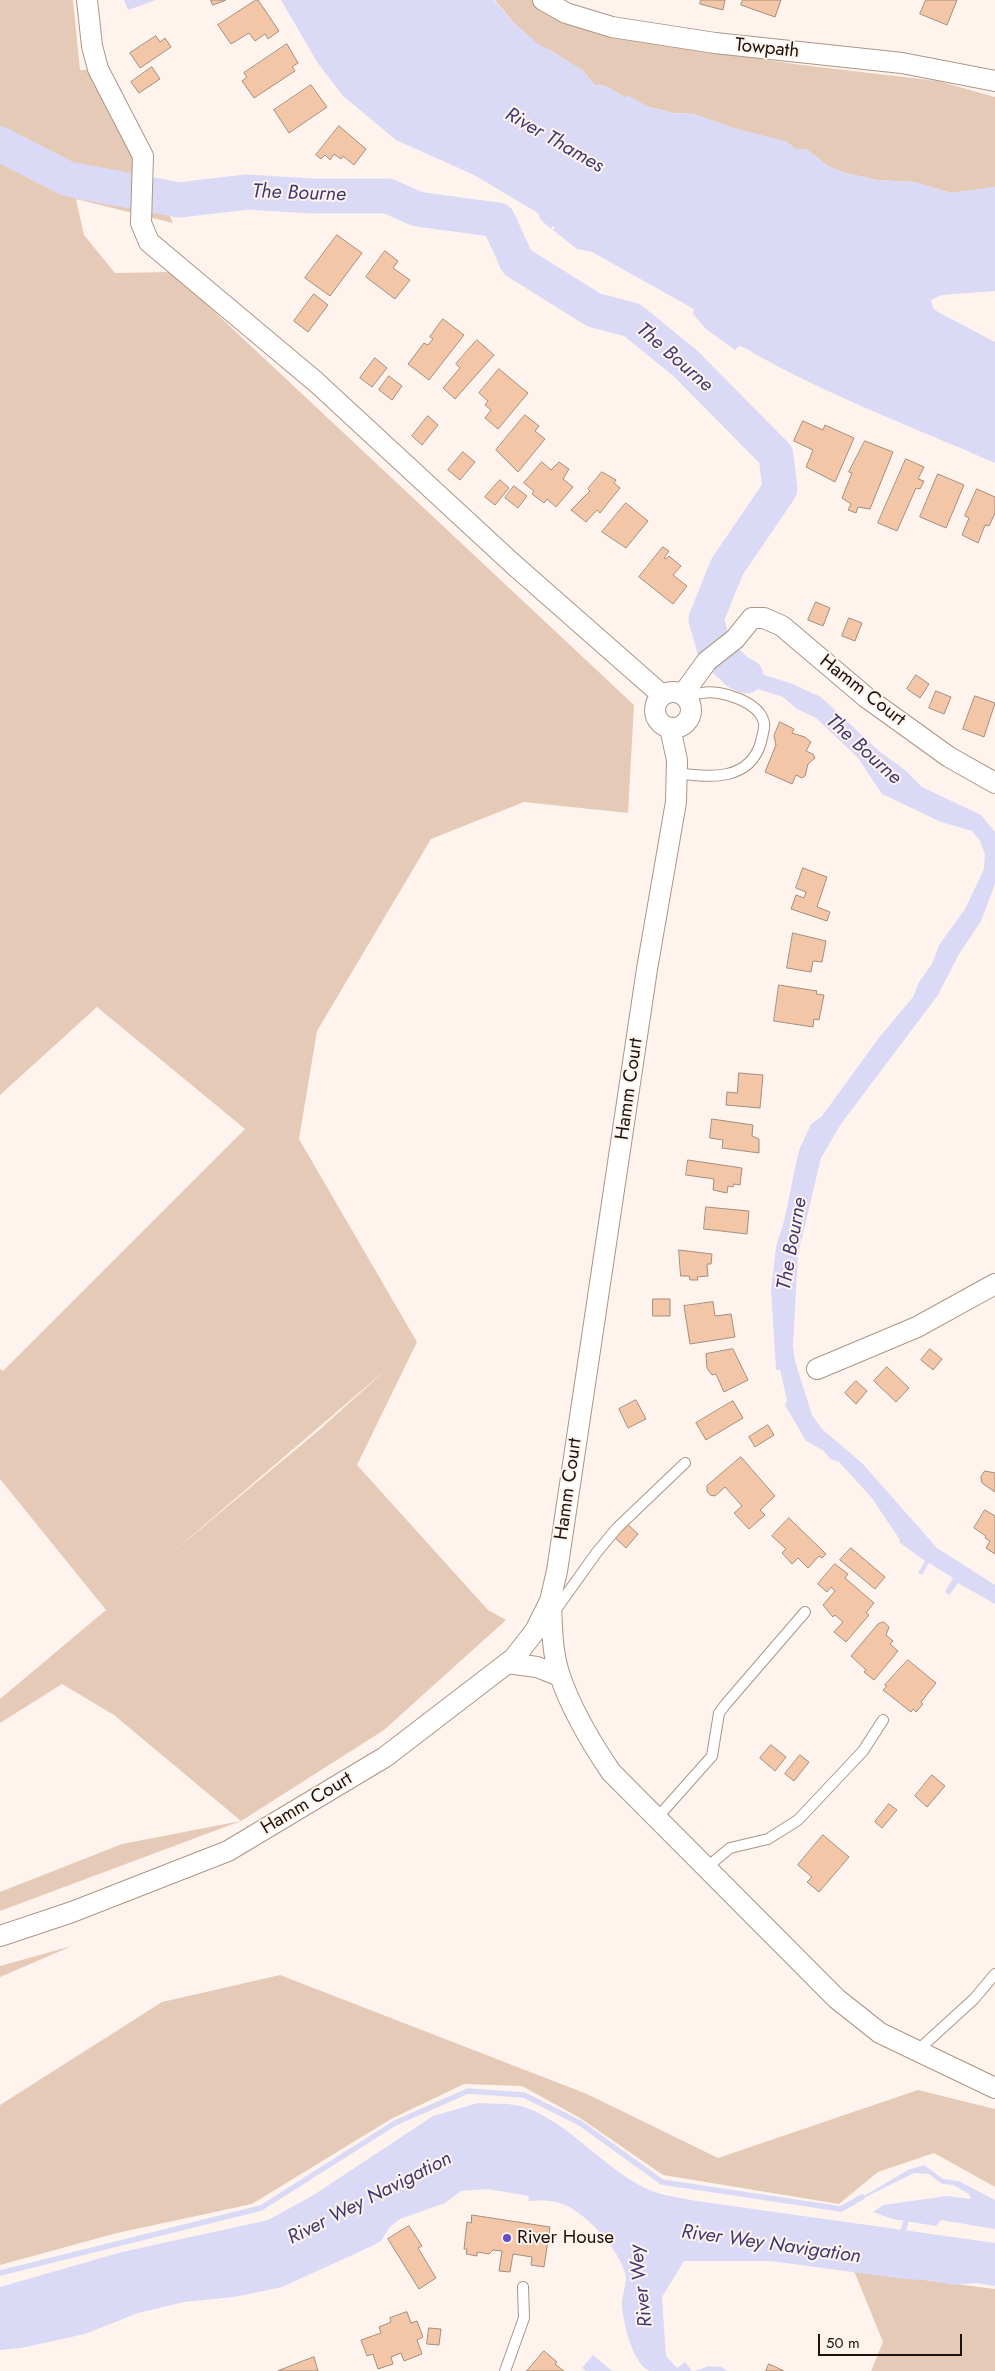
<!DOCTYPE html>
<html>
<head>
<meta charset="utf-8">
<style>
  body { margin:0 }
  #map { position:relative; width:995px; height:2371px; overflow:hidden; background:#fff4ed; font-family:Jost,sans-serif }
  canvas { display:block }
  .scale { position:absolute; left:818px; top:2334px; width:144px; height:22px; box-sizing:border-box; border:2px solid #1a120c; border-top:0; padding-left:6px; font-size:15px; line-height:18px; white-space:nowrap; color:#1a120c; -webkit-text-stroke:4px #fff4ed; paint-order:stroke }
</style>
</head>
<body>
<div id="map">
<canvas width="995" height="2371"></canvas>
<div class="scale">50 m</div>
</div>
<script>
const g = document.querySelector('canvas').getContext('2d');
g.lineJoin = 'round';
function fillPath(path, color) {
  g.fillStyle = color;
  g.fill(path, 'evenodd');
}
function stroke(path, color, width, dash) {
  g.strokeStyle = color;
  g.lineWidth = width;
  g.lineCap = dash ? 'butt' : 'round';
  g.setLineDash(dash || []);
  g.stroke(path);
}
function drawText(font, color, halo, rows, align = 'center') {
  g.font = font + ' Jost,sans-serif';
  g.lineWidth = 4;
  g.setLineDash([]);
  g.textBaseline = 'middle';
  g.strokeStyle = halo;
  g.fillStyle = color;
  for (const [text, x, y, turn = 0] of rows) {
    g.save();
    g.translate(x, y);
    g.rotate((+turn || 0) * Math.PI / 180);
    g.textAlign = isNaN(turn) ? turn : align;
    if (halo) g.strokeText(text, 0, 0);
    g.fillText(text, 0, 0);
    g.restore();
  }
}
fillPath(new Path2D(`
  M0 0H73L80 70 98 69 143 156 173 223 76 199 84 235 115 273 172 272 634 705 628 813 524 802 431 839 317 1031 299 1139 417 1342 357 1465 488 1610 506 1620 384 1730 241 1821 0 1911V1892L122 1844 241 1821 114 1715 62 1684 0 1723V1699L106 1610 0 1479V1369L3 1371 245 1129 97 1007 0 1095ZM388 1368 318 1431 167 1557Z
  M495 0H538L645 42 802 65 938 81 995 97V187L951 193 914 182 877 180 845 173 828 166 806 149H796L786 142 733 128 694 114 674 113 649 107 626 98 606 86 595 85 583 71 552 51 538 45 513 22Z
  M72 1946 0 1977V1966Z
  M280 1975 587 2094 718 2158 918 2090 995 2109V2187L934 2153 878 2172 839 2204 663 2175 580 2118 522 2086 464 2084 391 2119 252 2204 117 2233 0 2265V2105L162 2002Z
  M854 2271 995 2289V2371H871L883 2342Z`), '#e5cab7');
fillPath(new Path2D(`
  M124 0H156L128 10Z
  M281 0H494L513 22 538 44 552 51 583 71 595 85 606 86 625 97 627 95 649 107 674 113 694 114 733 128 787 142 796 149H806L828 166 845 173 877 180 914 182 951 193 995 187V291L942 295 931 300 933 308 938 312 995 342V463C911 426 825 395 745 348L739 346 735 350 706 329 693 314 694 309 592 252 577 249 553 230 555 227 553 226 551 229 540 219 538 213 474 175 396 140 343 96 317 62Z
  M725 648 733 658 755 672 790 683 821 697 880 752 905 770 922 787 981 815 995 832V884L981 921 959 954 938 995 841 1124 821 1158 798 1254 793 1346 795 1361 812 1415 822 1429 862 1463 937 1548 995 1585V1604L958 1583 949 1595 945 1592 953 1578 929 1563 922 1575 918 1573 925 1561 899 1542 900 1540 871 1497 839 1462 830 1459 824 1451 806 1441 785 1405 787 1400 780 1370H776L771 1290 776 1247 784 1221 799 1150 811 1124 822 1116 878 1039 913 997 919 982 932 964 939 945 965 909 984 869 985 855 980 841 972 831 941 822 882 794 858 758 816 718 797 709 783 697 754 688 740 680 721 668 713 657Z
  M478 2103C490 2104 504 2103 516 2105 566 2116 604 2172 652 2191 665 2196 682 2198 697 2201L995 2243V2286L976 2283 954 2285 928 2280 904 2279 771 2261H684L662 2297 666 2356 677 2368 685 2362 692 2371C682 2371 659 2371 650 2371 633 2366 622 2320 622 2303 622 2294 628 2282 625 2273 617 2248 592 2220 569 2207 557 2200 542 2200 528 2201L529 2196 487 2189 461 2191 445 2203 400 2219 390 2227 381 2241 372 2246 282 2287 234 2297 184 2302 138 2313 85 2334 21 2348 0 2350V2287L122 2252 268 2220 312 2196 433 2116Z
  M924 2165 943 2179 959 2181 995 2200V2229L941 2220 936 2226 893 2219 873 2212 883 2205 947 2196 971 2199 969 2194 953 2185 942 2184 929 2174 914 2173 864 2198 862 2197 908 2170Z
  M593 2355 612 2371H586L582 2368Z
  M709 2366 722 2367 727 2371H695Z`), '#dadaf7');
stroke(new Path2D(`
  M902 2235 908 2215
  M0 2273 261 2208 395 2123 468 2091 524 2095 580 2123 662 2182 841 2209 862 2197`), '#dadaf7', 5.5);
stroke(new Path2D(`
  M0 144 68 179 179 200 247 192 312 196H388L417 209 498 220 517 262 594 310 632 320 685 363 776 455 780 489 727 567 706 619 715 651 739 673 746 676`), '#dadaf7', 35);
const building = new Path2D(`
  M211 0H226L213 5Z
  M256 0H258L279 31 268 39 265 34 255 41 249 33 231 44 218 25Z
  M701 0H725L723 10 700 4Z
  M743 0H781L775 17 741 5Z
  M926 0H957L947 25 920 14Z
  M156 36 160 42 165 38 171 47 140 68 130 53Z
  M287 44 298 63 292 67 295 71 254 98 242 81 247 77 244 73Z
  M152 67 160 79 139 93 131 82Z
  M311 85 327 107 289 133 274 110Z
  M339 126 366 149 354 165 343 156 341 159 334 154 330 160 325 155 321 159 316 155Z
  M337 235 362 253 330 296 305 278Z
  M385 251 398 261 393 268 410 280 395 299 366 277Z
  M314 294 328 305 308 332 294 321Z
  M443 319 464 335 429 380 408 364 424 343 428 345 433 339 430 337Z
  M477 340 494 355 455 399 443 388 460 368 456 364Z
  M375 358 387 368 372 387 360 378Z
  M499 369 528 393 498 429 485 418 491 410 485 405 488 401 479 393Z
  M389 376 402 386 392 400 379 390Z
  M525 415 539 426 535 431 545 439 518 472 496 450Z
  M428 416 438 425 422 445 412 436Z
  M803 421 823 430 825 425 854 438 835 482 806 467 813 450 794 441Z
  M865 441 893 452 870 509 858 507 856 513 848 510 851 504 842 498 852 473 849 472Z
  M463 452 475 462 460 480 448 470Z
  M906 459 924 467 918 479 924 481 920 489 916 488 897 531 878 523Z
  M542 462 551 470 559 462 569 469 563 479 573 487 556 507 547 499 544 503 532 494 534 491 524 483Z
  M602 472 616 480 614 483 620 488 600 513 597 510 586 522 571 510 590 491 588 489Z
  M938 474 964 485 946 528 920 517Z
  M500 480 509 488 495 505 485 497Z
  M514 486 527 496 518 508 505 498Z
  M977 489 995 497V513L989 526 985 525 978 543 962 535 969 518 965 516Z
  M626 503 648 521 626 548 602 532Z
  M663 547 669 551 664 558 666 559 669 556 681 566 673 575 687 586 673 604 639 577Z
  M816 602 830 608 823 626 808 620Z
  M849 618 862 623 855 641 842 636Z
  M916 675 929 684 920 698 907 689Z
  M936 691 951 697 944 714 929 708Z
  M975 696 995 703 984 737 963 729Z
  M780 722 794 729 792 733 805 737 811 742 806 751 813 754 815 758 808 764 805 776 802 778 796 775 792 784 765 772 776 745 774 736Z
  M803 868 827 877 817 907 830 912 827 921 791 909 796 895 804 898 806 892 796 888Z
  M793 933 826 941 822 962 813 961 811 972 787 968Z
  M779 985 817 991 816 994 824 995 819 1020 814 1019 813 1027 774 1021Z
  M739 1073 763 1075 760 1108 726 1105 727 1092 737 1093Z
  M712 1119 753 1125 752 1136 759 1139V1153L722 1148 723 1140 710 1138Z
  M688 1160 742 1168 740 1185 734 1184 733 1187 728 1186 727 1193 713 1190 714 1179 686 1175Z
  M706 1207 749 1211 747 1234 704 1229Z
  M679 1250 712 1254 711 1264H707L708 1276 697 1277 698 1280H690L689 1276H681Z
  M653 1299H670V1316H653Z
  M713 1302 715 1316 731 1314 735 1337 690 1344 684 1306Z
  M733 1349 748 1380 724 1392 716 1374 712 1375 707 1368 706 1354Z
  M930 1349 942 1359 933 1370 921 1360Z
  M887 1367 909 1388 896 1402 874 1381Z
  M856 1381 867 1391 856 1404 845 1393Z
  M636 1400 646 1419 628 1428 619 1409Z
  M733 1401 743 1418 706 1440 696 1423Z
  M768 1425 774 1435 755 1447 749 1437Z
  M741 1457 775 1496 760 1510 765 1515 749 1529 734 1513 742 1506 725 1487 715 1496 710 1495 707 1491V1486Z
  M985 1471 995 1473V1492L982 1483 981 1477Z
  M985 1510 995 1516V1554L986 1548 990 1541 985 1538 986 1536 974 1528Z
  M789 1518 826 1554 822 1558 819 1556 808 1568 798 1558 792 1564 782 1553 786 1549 772 1536Z
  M626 1523 638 1534 626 1548 613 1536Z
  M851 1548 885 1577 875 1589 840 1560Z
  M835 1564 848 1574 845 1578 874 1603 866 1613 869 1615 846 1642 834 1632 843 1622 835 1615 833 1617 823 1605 835 1591 831 1587 827 1592 818 1584Z
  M884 1622 889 1627 886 1635 893 1641 890 1644 898 1651 874 1680 864 1672 866 1670 851 1656 878 1624Z
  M908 1660 936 1683 921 1702 923 1704 916 1712 913 1709 911 1712 883 1690 887 1686 885 1685Z
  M771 1745 786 1757 775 1771 760 1758Z
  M800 1755 809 1762 794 1781 785 1774Z
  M932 1775 945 1786 927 1807 915 1796Z
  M889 1804 897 1810 882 1828 875 1822Z
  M823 1835 849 1857 819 1892 807 1882 812 1877 798 1865Z
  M472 2215 550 2227 544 2267 531 2265 532 2257 513 2254 510 2272 499 2271 502 2251 493 2250 489 2254 477 2252V2256L466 2254 467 2249H464L467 2222 471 2223Z
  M409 2226 422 2246 418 2248 436 2278 419 2289 388 2239Z
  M407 2312 411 2323 417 2321 423 2337 417 2340 422 2354 404 2361 401 2353 391 2357 393 2364 378 2369 373 2354 367 2356 361 2340 381 2333 379 2327 391 2322 390 2318Z
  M429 2328 441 2329 439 2345 427 2344Z
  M544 2351 557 2362 555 2364 564 2371H527Z
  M314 2357 318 2371H278Z
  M769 2364 784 2371H766Z`);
fillPath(building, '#f2c6a7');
stroke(building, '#a48e7d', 1);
const lane = new Path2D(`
  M677 773C710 778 750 781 761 742 762 736 765 729 764 723 760 702 720 689 702 693 697 693 692 696 687 698
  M554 1612 597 1552 617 1528 685 1463
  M657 1818 712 1756 719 1713 725 1705 805 1612
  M706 1868 730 1848 768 1839 798 1820 863 1751 883 1720
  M917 2051 974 1999 995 1974
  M505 2371 524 2318 523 2287`);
const street = new Path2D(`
  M87 0 92 46 98 69 143 156 141 223 149 242 316 382 513 564 662 695
  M543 0 566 13 612 27 715 43 902 63 995 81
  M655 710a18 18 0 1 1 36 0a18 18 0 1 1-36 0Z
  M683 694 707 661 735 639 752 618H764L782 626 867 698 949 757 995 783
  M817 1369 917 1327 995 1284
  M551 1603C552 1628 552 1653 560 1676 571 1708 592 1744 611 1772L837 1999 880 2033 995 2088
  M507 1663 537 1667 560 1676
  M0 1936 72 1912 228 1851 385 1757 514 1658 535 1631 550 1601 557 1571 647 969 676 802 677 760 670 728`);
stroke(lane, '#ad9585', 12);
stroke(street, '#ad9585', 22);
stroke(lane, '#fff', 10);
stroke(street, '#fff', 20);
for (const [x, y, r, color] of [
  [507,2238,5,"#634ec7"]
]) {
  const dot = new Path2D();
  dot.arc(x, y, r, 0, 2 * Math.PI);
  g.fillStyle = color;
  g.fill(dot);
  stroke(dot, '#fff4ed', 2);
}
drawText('19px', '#1a120c', '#fff4ed', [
  ["Towpath",767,49,6],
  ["Hamm Court",862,691,38],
  ["Hamm Court",630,1089,-82],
  ["Hamm Court",569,1489,-82],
  ["Hamm Court",307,1804,-31]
]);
drawText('19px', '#1a120c', '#fff4ed', [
  ["River House",517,2238]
], 'left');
drawText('italic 20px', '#3f3972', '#fff4ed', [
  ["River Thames",554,141,30],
  ["The Bourne",299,194,2],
  ["The Bourne",674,358,41],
  ["The Bourne",863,750,42],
  ["The Bourne",793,1244,-80],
  ["River Wey Navigation",370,2199,-27],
  ["River Wey Navigation",771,2245,8],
  ["River Wey",642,2286,-97]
]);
</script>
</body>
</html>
